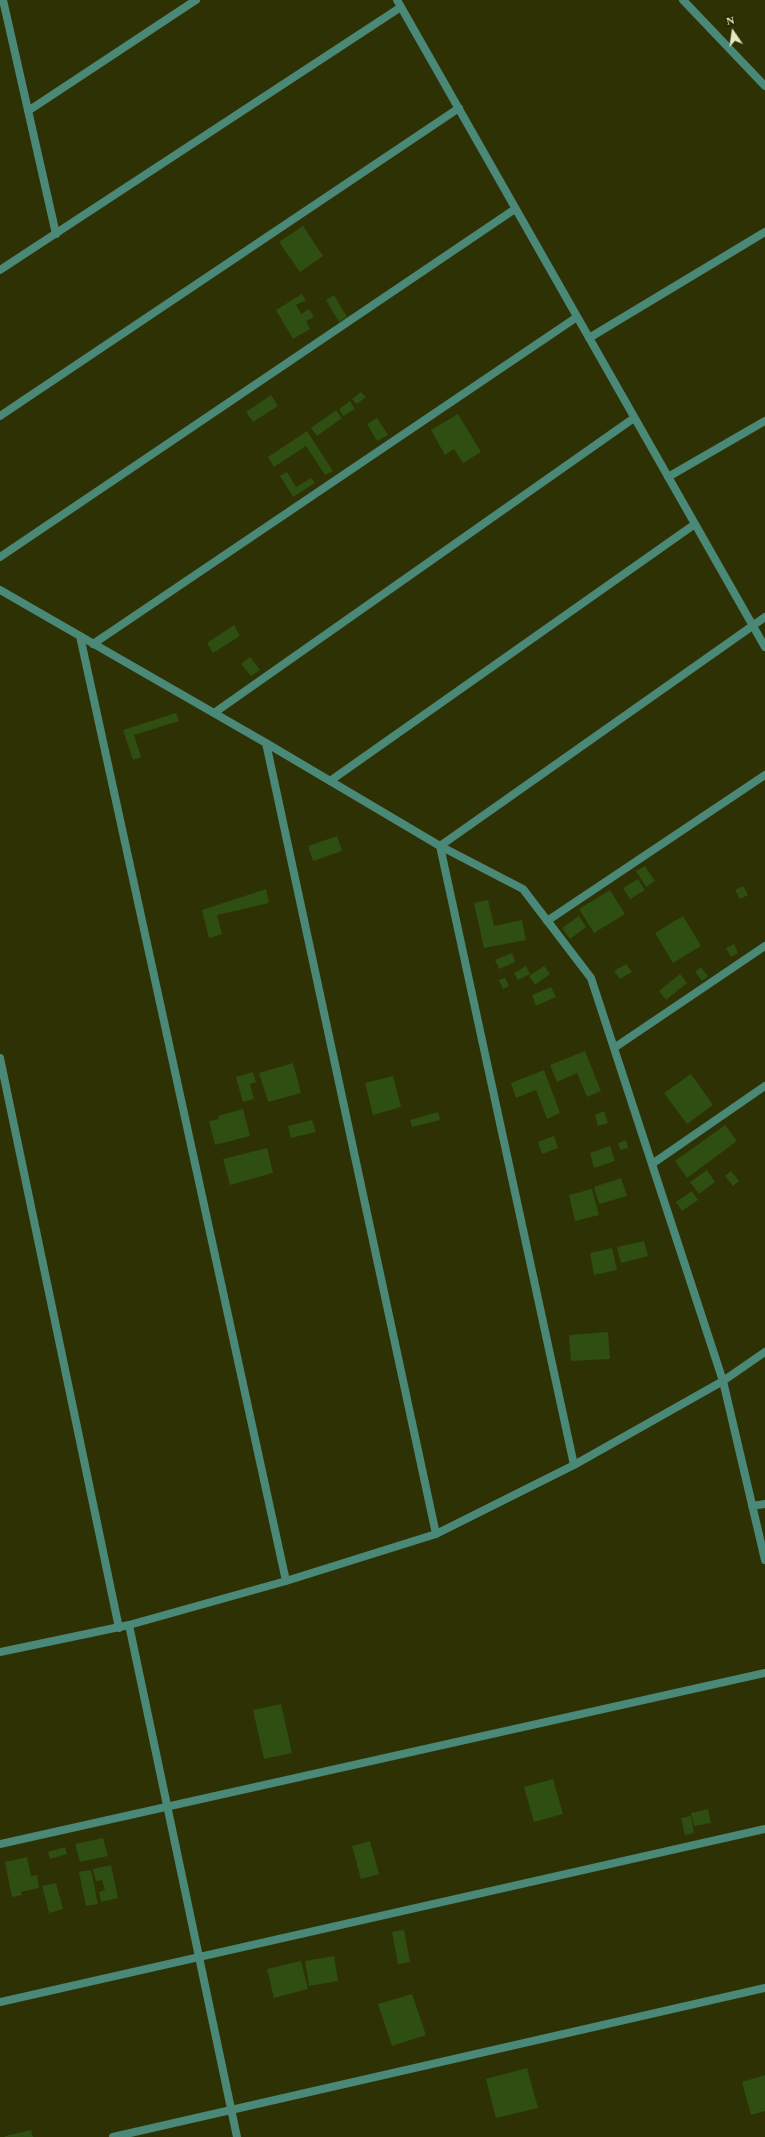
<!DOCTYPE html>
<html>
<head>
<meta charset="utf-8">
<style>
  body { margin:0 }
  #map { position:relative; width:765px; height:2137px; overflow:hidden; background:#2e3104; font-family:Georgia,serif }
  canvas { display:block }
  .north { position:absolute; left:713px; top:12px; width:40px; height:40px; -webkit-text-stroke:3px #242700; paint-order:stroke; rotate:347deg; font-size:11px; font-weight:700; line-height:16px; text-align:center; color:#e2e8c0 }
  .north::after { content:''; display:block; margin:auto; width:14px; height:18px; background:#e2e8c0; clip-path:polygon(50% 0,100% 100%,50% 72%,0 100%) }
</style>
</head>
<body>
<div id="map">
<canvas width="765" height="2137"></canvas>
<div class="north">N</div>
</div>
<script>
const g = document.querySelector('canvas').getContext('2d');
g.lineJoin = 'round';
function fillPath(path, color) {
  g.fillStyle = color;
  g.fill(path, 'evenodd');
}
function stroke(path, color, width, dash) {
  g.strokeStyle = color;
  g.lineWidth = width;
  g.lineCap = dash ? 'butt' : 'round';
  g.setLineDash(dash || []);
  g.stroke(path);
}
fillPath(new Path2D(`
  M303 226 323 256 300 272 279 242Z
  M302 294 306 300 296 305 301 314 309 309 314 317 306 321 310 329 293 339 276 310Z
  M334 295 347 317 339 322 326 300Z
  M361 392 366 397 357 404 352 399Z
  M271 395 278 406 253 422 246 412Z
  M350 401 355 409 343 416 339 409Z
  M336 410 342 418 317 436 311 428Z
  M458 414 481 452 463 463 454 449 445 455 431 430Z
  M377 418 388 435 377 441 367 424Z
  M307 431 333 471 325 475 306 446 274 467 268 457Z
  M287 472 296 487 311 478 315 483 293 497 280 476Z
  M234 625 240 636 213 653 207 643Z
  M250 657 260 670 251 676 241 664Z
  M176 713 179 721 134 735 141 757 133 760 123 730Z
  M337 836 342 851 313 861 308 846Z
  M645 866 655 881 646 887 636 871Z
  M638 879 645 890 630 899 623 888Z
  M743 886 748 895 740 899 735 890Z
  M266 889 269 903 217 915 222 934 209 938 202 910Z
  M610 890 625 914 594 933 579 909Z
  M488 900 494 926 522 920 526 940 484 948 474 903Z
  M579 916 586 927 570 939 562 928Z
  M683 916 701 946 673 963 655 933Z
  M734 944 738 953 731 957 726 948Z
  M512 953 515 962 499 969 495 960Z
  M626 964 632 972 620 979 614 971Z
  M526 966 530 974 518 980 514 973Z
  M544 966 550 974 535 985 529 976Z
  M701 967 708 976 702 981 695 972Z
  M680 974 687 983 666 1000 659 991Z
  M505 978 509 986 503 989 499 980Z
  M551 987 556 997 536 1006 532 995Z
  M585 1051 601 1091 587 1097 577 1073 557 1082 550 1065Z
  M293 1063 301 1093 268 1102 259 1073Z
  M544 1070 560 1113 547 1119 536 1090 516 1098 511 1083Z
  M253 1072 256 1082 250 1084 254 1099 243 1102 236 1077Z
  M691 1074 713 1105 687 1124 664 1093Z
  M393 1076 401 1107 373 1115 365 1083Z
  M243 1109 250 1136 215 1145 209 1121 219 1119 218 1116Z
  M604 1111 608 1123 598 1126 595 1115Z
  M438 1112 440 1120 412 1127 410 1120Z
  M312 1120 316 1132 291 1138 288 1126Z
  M725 1125 737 1141 687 1178 675 1161Z
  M554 1136 558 1148 542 1154 538 1142Z
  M626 1140 628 1148 620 1150 618 1143Z
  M610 1146 615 1161 594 1168 590 1153Z
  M267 1148 273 1173 230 1185 223 1159Z
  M707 1170 715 1182 699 1194 690 1182Z
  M731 1171 739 1181 733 1186 725 1176Z
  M621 1178 627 1196 599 1204 594 1187Z
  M592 1189 599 1215 575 1221 569 1195Z
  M692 1191 698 1200 682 1211 676 1202Z
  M644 1241 648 1256 621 1263 617 1247Z
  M612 1248 617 1270 594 1275 590 1253Z
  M608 1332 610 1359 571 1361 569 1335Z
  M281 1704 292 1753 264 1759 253 1710Z
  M553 1779 563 1814 534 1822 524 1787Z
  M708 1809 711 1823 694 1826 691 1813Z
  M691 1816 694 1833 685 1835 681 1818Z
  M103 1838 108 1856 80 1862 75 1844Z
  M370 1841 379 1874 361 1879 352 1846Z
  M65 1847 67 1854 50 1859 48 1852Z
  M27 1857 31 1876 37 1875 39 1888 21 1892 22 1895 12 1897 5 1862Z
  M111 1865 118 1898 101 1902 99 1892 105 1890 102 1880 96 1881 93 1869Z
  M91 1870 98 1904 86 1906 79 1872Z
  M56 1883 63 1909 49 1913 42 1886Z
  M404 1930 410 1962 398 1964 392 1932Z
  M334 1956 338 1981 309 1986 305 1961Z
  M301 1961 308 1989 274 1998 267 1969Z
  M412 1994 426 2035 392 2046 378 2004Z
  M527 2068 538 2108 496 2118 486 2079Z
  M765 2075V2111L751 2115 742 2082Z
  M31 2130 33 2137H5V2136Z`), '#2e4e12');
stroke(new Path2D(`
  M3 0 56 234
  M397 0 765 647
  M683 0 765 86
  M28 111 196 0
  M0 270 401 7
  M589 338 765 232
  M0 416 459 108
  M668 477 765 421
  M0 557 515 209
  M0 590 266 743 440 846 523 889 591 978 723 1381 765 1560
  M80 636 286 1581
  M93 644 577 317
  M214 713 634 418
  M266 743 436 1534
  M330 781 695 524
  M547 921 765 775
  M614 1048 765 946
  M0 1058 119 1628
  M652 1164 765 1086
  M574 1465 440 846 765 617
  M752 1506 765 1504
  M129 1625 237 2137
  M0 1652 129 1625 286 1581 436 1534 574 1465 723 1381 765 1352
  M0 1844 765 1673
  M0 2002 765 1829
  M113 2137 765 1988`), '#4a8877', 8);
</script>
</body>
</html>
